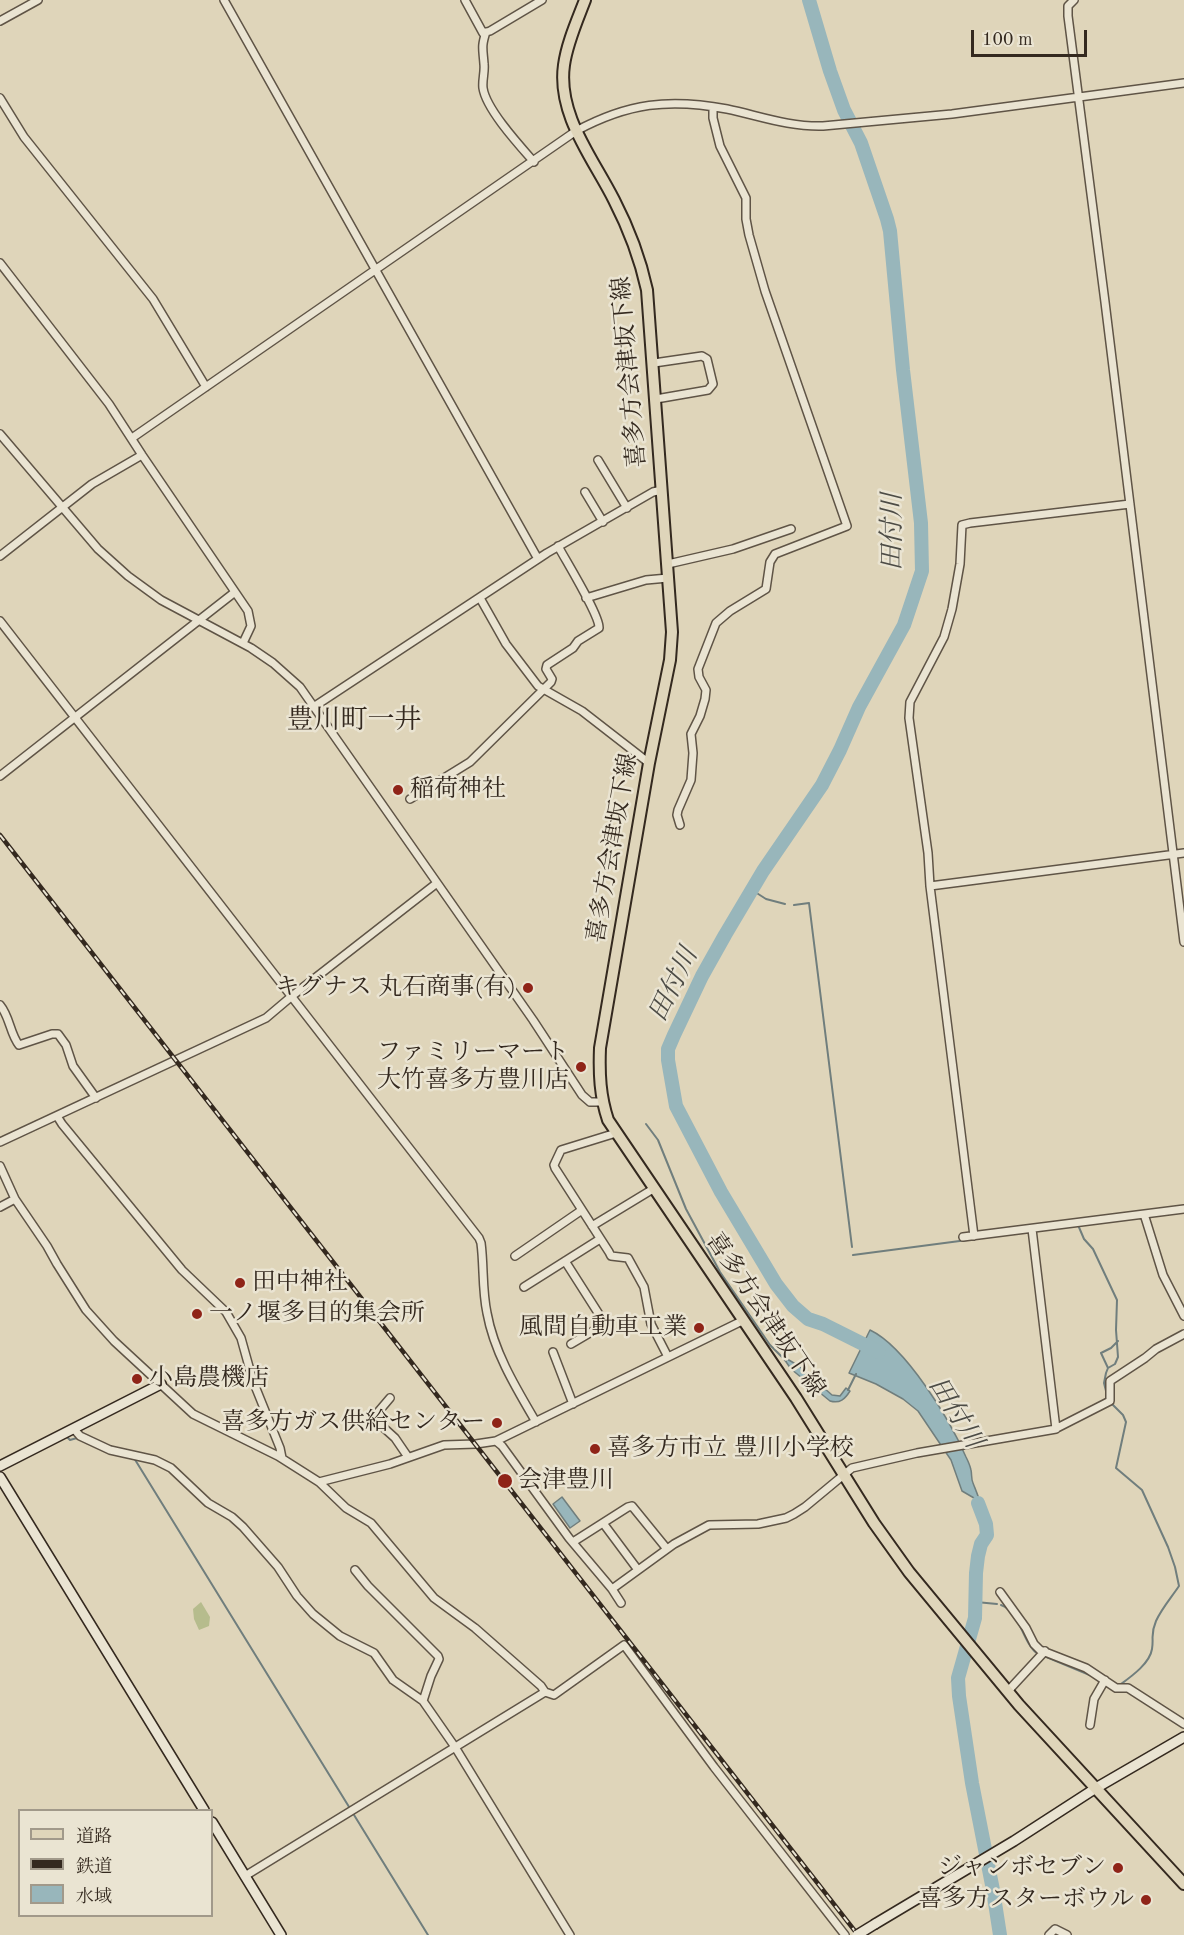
<!DOCTYPE html>
<html>
<head>
<meta charset="utf-8">
<style>
  body { margin:0 }
  #map { position:relative; width:1184px; height:1935px; overflow:hidden; background:#dfd5ba; font-family:"Old Standard TT","Noto Serif JP",serif }
  canvas { display:block }
  .legend { position:absolute; left:18px; top:1809px; width:195px; height:108px; box-sizing:border-box; background:#eae4d2; border:2px solid #a1998a; margin:0; padding:8px 10px; list-style:none; font-size:18px; color:#34291f }
  .legend li { display:flex; align-items:center; gap:12px; height:30px }
  .legend b { width:30px; border:2px solid #a1998a }
  .scale { position:absolute; left:971px; top:30px; width:116px; height:27px; box-sizing:border-box; border:3px solid #34291f; border-top:0; padding-left:8px; font-size:18px; line-height:21px; white-space:nowrap; color:#34291f; -webkit-text-stroke:4px #eae4d2; paint-order:stroke }
</style>
</head>
<body>
<div id="map">
<canvas width="1184" height="1935"></canvas>
<ul class="legend">
<li><b style="height:8px;background:#dfd5ba"></b>道路</li>
<li><b style="height:8px;background:#34291f"></b>鉄道</li>
<li><b style="height:16px;background:#98b6bb"></b>水域</li>
</ul>
<div class="scale">100 m</div>
</div>
<script>
const g = document.querySelector('canvas').getContext('2d');
g.lineJoin = 'round';
function fillPath(path, color) {
  g.fillStyle = color;
  g.fill(path, 'evenodd');
}
function stroke(path, color, width, dash) {
  g.strokeStyle = color;
  g.lineWidth = width;
  g.lineCap = dash ? 'butt' : 'round';
  g.setLineDash(dash || []);
  g.stroke(path);
}
function drawText(font, color, halo, rows, align = 'center') {
  g.font = font + ' "Old Standard TT","Noto Serif JP",serif';
  g.lineWidth = 5;
  g.setLineDash([]);
  g.textBaseline = 'middle';
  g.strokeStyle = halo;
  g.fillStyle = color;
  for (const [text, x, y, turn = 0] of rows) {
    g.save();
    g.translate(x, y);
    g.rotate((+turn || 0) * Math.PI / 180);
    g.textAlign = isNaN(turn) ? turn : align;
    if (halo) g.strokeText(text, 0, 0);
    g.fillText(text, 0, 0);
    g.restore();
  }
}
fillPath(new Path2D(`
  M201 1602 210 1617 209 1626 199 1630 194 1619 193 1609Z`), '#b6bc8d');
const water = new Path2D(`
  M870 1330C906 1347 950 1420 966 1457 968 1461 970 1465 971 1470 972 1474 971 1479 973 1483 978 1496 984 1509 983 1523L974 1498 962 1491 951 1460 918 1411 903 1399 876 1384 849 1373Z
  M782 1356 799 1366 832 1395 840 1396 846 1388 850 1391C845 1399 840 1404 830 1401L791 1369Z
  M562 1497 580 1521 570 1528 553 1504Z`);
fillPath(water, '#98b6bb');
stroke(water, '#707e7d', 1.5);
stroke(new Path2D(`
  M752 890 766 899 785 904
  M794 905 809 903 852 1247
  M646 1124 658 1140 686 1209 720 1272 770 1345 786 1361
  M1078 1225 1084 1239 1093 1249 1117 1300 1116 1330 1118 1357 1115 1364 1108 1368 1106 1373 1104 1383 1107 1395
  M853 1255 975 1239
  M1108 1368 1101 1353 1111 1348 1118 1341
  M848 1390 856 1374
  M1112 1404 1123 1415 1126 1422 1116 1468 1142 1490 1168 1547 1175 1567 1179 1586C1171 1598 1162 1608 1156 1621 1150 1635 1154 1637 1152 1649 1150 1663 1132 1676 1121 1684
  M67 1437 70 1440 77 1438 105 1451
  M134 1458 428 1935
  M976 1602 997 1604
  M1001 1605C1021 1612 1022 1643 1038 1654
  M1044 1656 1092 1676`), '#707e7d', 2);
stroke(new Path2D(`
  M809 0 830 71 844 110 861 143 887 219 890 231 903 370 921 523 922 571 904 625 859 707 840 750 822 785 763 871 725 935 702 976 674 1035 668 1049V1060L676 1106 721 1192 776 1284 793 1306 808 1319 823 1324 879 1352
  M978 1503 986 1524 987 1535 981 1544 978 1556 976 1573 975 1618 958 1678 959 1696 972 1783 993 1890 1000 1935`), '#98b6bb', 14);
const street = new Path2D(`
  M224 0 538 559
  M465 0 483 33 490 31 542 0
  M1074 0 1068 6V16L1105 302 1184 942
  M0 21 38 0
  M486 32C481 47 483 49 484 64 485 72 482 80 483 88 486 109 519 145 534 162
  M0 98 24 137 153 299 206 387
  M0 263 109 404 142 455 248 611 251 626 243 643
  M654 363 702 356 707 359 713 384 708 390 656 399
  M0 434 98 549 128 576 161 600 251 648 273 663 300 687 533 1020 582 1095 590 1102H602
  M132 438 576 131C628 103 669 98 727 109 760 116 789 127 823 126L952 114 1184 83
  M598 460 627 508
  M585 492 603 522
  M0 556 92 484 142 455
  M668 564 733 549 791 529
  M480 598 506 644 538 686 582 711 649 763
  M586 598 646 580 668 578
  M0 621 479 1238 481 1243C484 1266 482 1290 487 1313 494 1352 516 1388 536 1422
  M315 706 547 553 653 492 662 490
  M0 776 235 592
  M410 799 470 762 551 682 552 679 546 669 547 665 573 648 578 641 599 628C600 616 566 561 558 546
  M680 825 677 815 678 810 691 780 693 753 691 734 700 716 705 699 706 690 699 677 698 669 716 623 730 611 766 589 770 562 775 554 847 526 765 291 749 235 746 219V198L720 146 713 118V107
  M930 886 1184 853
  M0 1005C10 1017 10 1034 19 1045L52 1034H58L66 1045 73 1066 96 1098
  M57 1116 62 1124 182 1270 226 1312 241 1338 253 1381 280 1448 282 1458
  M616 1133 561 1150 554 1165 555 1168 609 1252 611 1256 628 1258 644 1287 651 1324 668 1357
  M0 1142 266 1018 292 996 437 883
  M0 1166 15 1199 47 1246 57 1264 86 1310 114 1341 193 1414 278 1456 319 1482 346 1508 371 1523 434 1598 475 1628 541 1686 545 1692 554 1695 624 1645 714 1767 845 1935
  M0 1207 15 1199
  M1144 1214 1163 1275 1184 1316
  M592 1226 653 1189
  M974 1236 930 886 928 853 909 718 910 702 944 637 952 609 960 564 962 525 970 523 1130 504
  M963 1237 1184 1209
  M515 1256 582 1210
  M565 1261 609 1330
  M524 1287 600 1239
  M571 1344 605 1324
  M553 1352 573 1404
  M390 1398 373 1418 395 1438 408 1457
  M1057 1428 1110 1401V1381L1145 1358 1156 1349 1184 1334
  M74 1429 80 1436 110 1450 155 1460 171 1468 208 1503 232 1517 243 1527 278 1567 297 1596 313 1614 340 1636 374 1653 393 1680 423 1701 455 1747 570 1935
  M496 1441 502 1446 569 1538 612 1589 621 1603
  M319 1482 390 1464 444 1445 476 1444 496 1441 744 1320
  M603 1523 638 1570
  M573 1542 628 1507 632 1506 667 1549
  M355 1570 368 1586 438 1656 439 1659 431 1676 423 1701
  M612 1589 674 1544 709 1525 758 1524 786 1518 794 1514 805 1507 852 1468 917 1453 1056 1429 1032 1229
  M1000 1592 1026 1628 1034 1644 1040 1650 1086 1668 1116 1688H1128L1184 1724
  M1008 1691 1045 1651
  M1090 1725 1094 1699 1105 1680
  M245 1876 545 1692
  M1049 1935 1055 1929 1067 1935`);
const secondary = new Path2D(`
  M0 1466 161 1384
  M0 1477 204 1810
  M212 1822 281 1935
  M875 1924 1014 1841 1096 1788 1184 1737`);
const primary = new Path2D(`
  M585 0C577 21 567 43 564 65 557 115 593 158 614 200 629 229 640 258 647 290L672 632 670 660 649 763 600 1048C599 1074 600 1096 608 1120L796 1398 874 1523 909 1572 1019 1705 1184 1884`);
stroke(street, '#5f5446', 10);
stroke(secondary, '#34291f', 12);
stroke(primary, '#34291f', 14);
stroke(street, '#eae4d2', 7);
stroke(secondary, '#eae4d2', 9);
stroke(primary, '#dfd5ba', 10);
const rail = new Path2D(`
  M0 835 858 1935`);
stroke(rail, '#34291f', 4.5);
stroke(rail, '#eae4d2', 2, [7]);
const secondaryBridge = new Path2D(`
  M857 1935 875 1924`);
stroke(secondaryBridge, '#34291f', 12, []);
stroke(secondaryBridge, '#eae4d2', 9);
for (const [x, y, r, color] of [
  [398,790,6,"#8f2418"],
  [528,988,6,"#8f2418"],
  [581,1067,6,"#8f2418"],
  [240,1283,6,"#8f2418"],
  [197,1314,6,"#8f2418"],
  [699,1328,6,"#8f2418"],
  [137,1379,6,"#8f2418"],
  [497,1423,6,"#8f2418"],
  [595,1449,6,"#8f2418"],
  [505,1481,8,"#8f2418"],
  [1118,1868,6,"#8f2418"],
  [1146,1900,6,"#8f2418"]
]) {
  const dot = new Path2D();
  dot.arc(x, y, r, 0, 2 * Math.PI);
  g.fillStyle = color;
  g.fill(dot);
  stroke(dot, '#eae4d2', 2);
}
drawText('24px', '#34291f', '#eae4d2', [
  ["喜多方会津坂下線",630,372,-95],
  ["喜多方会津坂下線",613,848,-80],
  ["喜多方会津坂下線",765,1315,56]
]);
drawText('24px', '#34291f', '#eae4d2', [
  ["稲荷神社",410,790],
  ["キグナス 丸石商事(有)",516,988,"right"],
  ["ファミリーマート",569,1053,"right"],
  ["大竹喜多方豊川店",569,1081,"right"],
  ["田中神社",252,1283],
  ["一ノ堰多目的集会所",209,1314],
  ["風間自動車工業",687,1328,"right"],
  ["小島農機店",149,1379],
  ["喜多方ガス供給センター",485,1423,"right"],
  ["喜多方市立 豊川小学校",607,1449],
  ["会津豊川",518,1481],
  ["ジャンボセブン",1106,1868,"right"],
  ["喜多方スターボウル",1134,1900,"right"]
], 'left');
drawText('italic 26px', '#4d4c46', '#eae4d2', [
  ["田付川",893,532,-90],
  ["田付川",674,985,-64],
  ["田付川",955,1413,58]
]);
drawText('27px', '#34291f', '#eae4d2', [
  ["豊川町一井",354,721]
]);
</script>
</body>
</html>
